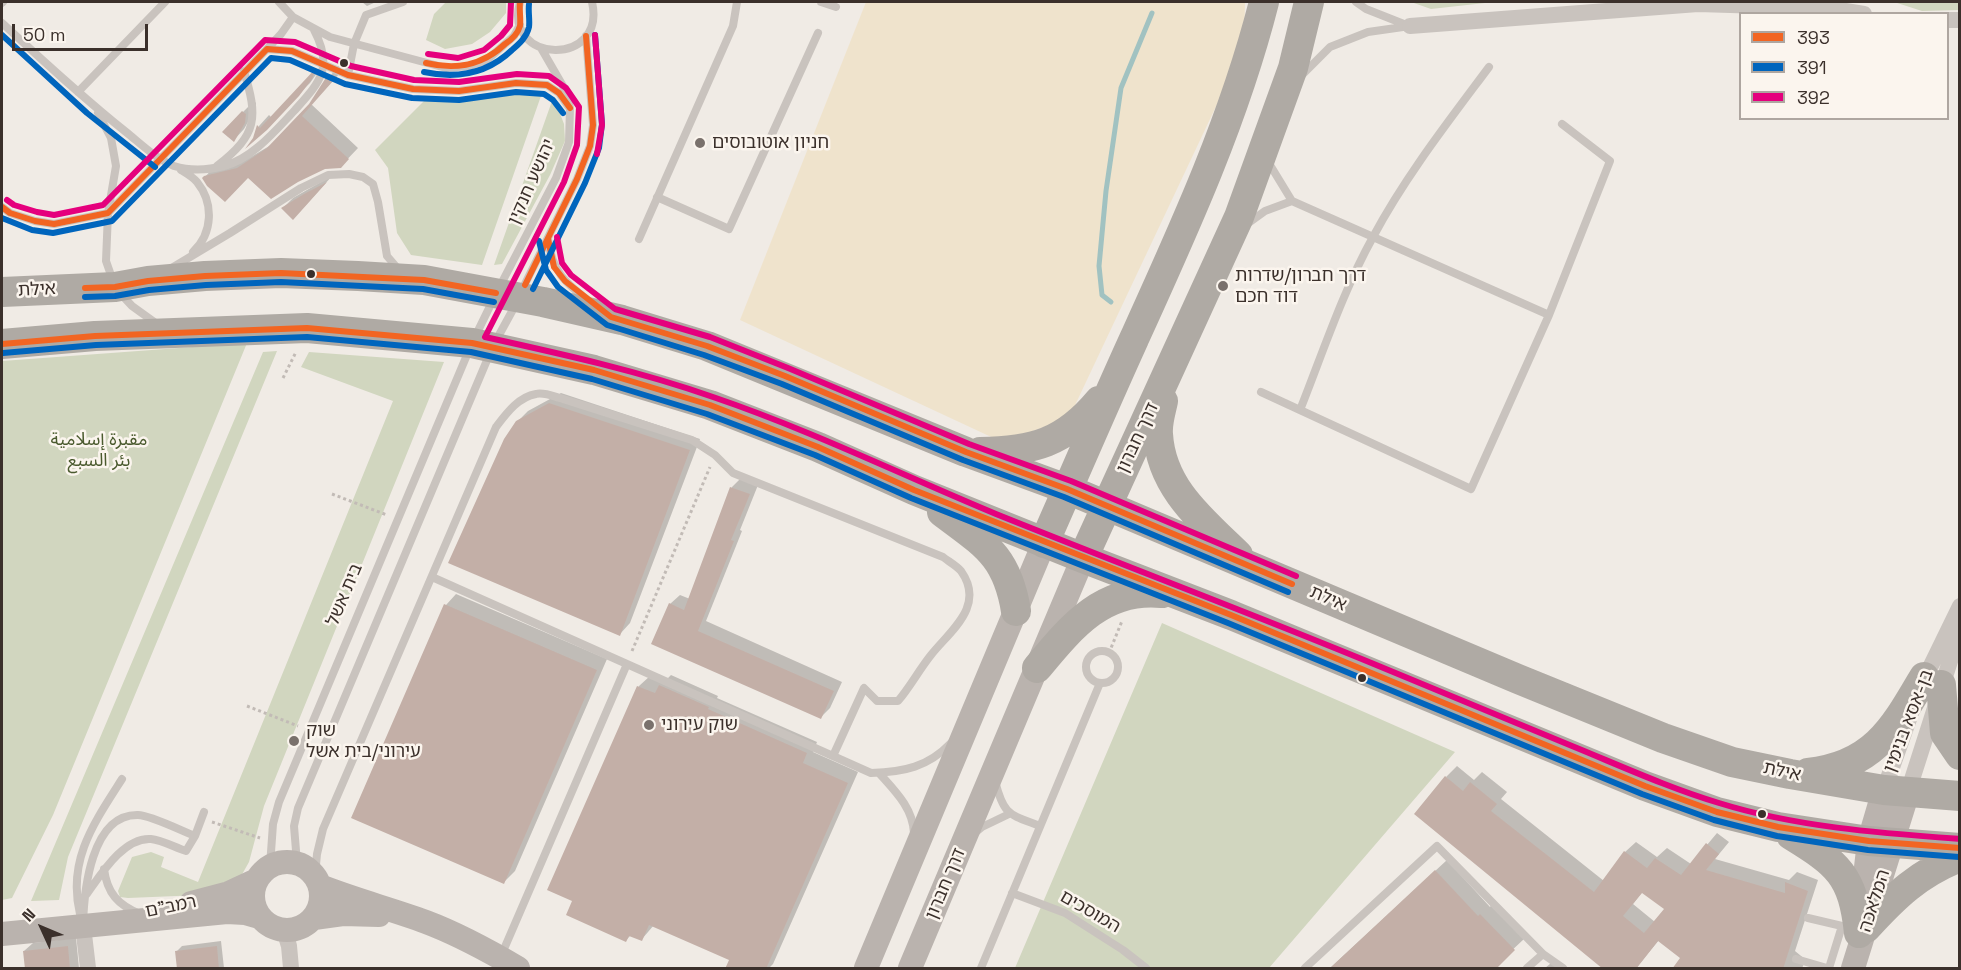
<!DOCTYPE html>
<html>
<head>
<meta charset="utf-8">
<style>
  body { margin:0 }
  #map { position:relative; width:1961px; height:970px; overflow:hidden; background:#f0ebe5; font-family:"Space Grotesk",sans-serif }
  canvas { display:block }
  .frame { position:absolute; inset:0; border:3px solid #3b302b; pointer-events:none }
  .legend { position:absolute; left:1739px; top:12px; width:210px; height:108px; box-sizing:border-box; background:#fbf5ee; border:2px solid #aea6a0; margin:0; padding:8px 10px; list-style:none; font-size:18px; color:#3b302b }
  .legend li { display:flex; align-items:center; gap:12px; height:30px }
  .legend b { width:30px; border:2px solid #aea6a0 }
  .north { position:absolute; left:12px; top:898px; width:60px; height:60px; -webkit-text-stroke:4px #fbf5ee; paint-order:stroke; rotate:314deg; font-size:16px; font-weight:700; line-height:24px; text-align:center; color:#3b302b }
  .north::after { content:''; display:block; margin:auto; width:21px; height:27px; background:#3b302b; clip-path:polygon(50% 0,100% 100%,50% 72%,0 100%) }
  .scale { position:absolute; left:12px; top:24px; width:136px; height:27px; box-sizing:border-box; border:3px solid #3b302b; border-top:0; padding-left:8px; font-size:18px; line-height:21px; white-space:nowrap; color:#3b302b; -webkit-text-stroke:4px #fbf5ee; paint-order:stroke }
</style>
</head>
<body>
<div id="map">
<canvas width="1961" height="970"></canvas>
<div class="frame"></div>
<ul class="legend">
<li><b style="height:8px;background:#f26522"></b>393</li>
<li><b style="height:8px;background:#0065bd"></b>391</li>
<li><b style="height:8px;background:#e5007d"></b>392</li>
</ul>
<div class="north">N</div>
<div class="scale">50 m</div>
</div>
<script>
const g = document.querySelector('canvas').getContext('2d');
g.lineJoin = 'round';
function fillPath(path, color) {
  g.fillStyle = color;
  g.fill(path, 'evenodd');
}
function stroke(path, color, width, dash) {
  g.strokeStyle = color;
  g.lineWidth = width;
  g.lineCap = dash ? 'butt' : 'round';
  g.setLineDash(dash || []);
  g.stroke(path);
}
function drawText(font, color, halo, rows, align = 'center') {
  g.font = font + ' "Space Grotesk","Noto Sans Arabic","Noto Sans Hebrew",sans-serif';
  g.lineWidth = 5;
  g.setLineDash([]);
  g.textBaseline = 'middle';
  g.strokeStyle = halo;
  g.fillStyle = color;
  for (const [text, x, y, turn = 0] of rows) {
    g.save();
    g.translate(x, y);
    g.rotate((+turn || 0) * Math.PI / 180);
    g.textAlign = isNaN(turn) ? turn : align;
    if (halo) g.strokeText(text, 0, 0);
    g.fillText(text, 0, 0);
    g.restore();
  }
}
fillPath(new Path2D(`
  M446 2H506V13L490 32 472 44 445 49 426 40 434 14Z
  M1411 2H1494L1431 9Z
  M1894 2H1959V10L1922 11Z
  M542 93 482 265 411 255 397 233 388 168 375 150 425 100Z
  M552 101 559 111 564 124 565 141 550 175 502 264 494 265Z
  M247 343 53 815 12 898 2 900V361Z
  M277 351 68 857 59 900 31 901 263 352Z
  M309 352 444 362 264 806 249 862 240 878 201 895 128 898 120 897 118 891 132 857 151 852 164 857 161 867 198 882 393 401 301 367Z
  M1162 623 1455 752 1269 968H1015Z`), '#d1d6bf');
fillPath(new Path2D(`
  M866 2H1245L1244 47 1069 418 1002 442 740 320Z`), '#efe3cc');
fillPath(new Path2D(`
  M362 2H376L367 6Z
  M324 63 310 83 254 138 259 126 269 115 272 118Z
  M339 66 343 70 311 104 358 148 340 167 248 176 204 178 216 165 249 158 271 145 310 105 324 87 329 77Z
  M254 101 256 103 255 110 244 129 234 140 243 112Z
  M333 175 304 207 283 208 293 198Z
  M561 393 700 439 630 623 620 634 517 422 528 411Z
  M741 478 758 485 740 530 742 531 706 621 842 682 830 708 821 717 653 643 670 604 680 595 690 599 732 487Z
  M456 594 607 659 515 871 504 882 446 605Z
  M671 675 718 696 717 698 817 742 813 752 858 772 773 964 769 968H727L731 959 654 925 642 939 631 935 626 940 574 901 549 890 639 686 650 676 664 682Z
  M1457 766 1474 780 1482 772 1507 792 1501 799 1604 881 1625 852 1636 842 1657 857 1667 848 1691 864 1717 833 1729 842 1715 859 1789 880 1797 872 1818 880 1795 951 1806 960 1802 968H1677L1682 958 1659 940 1636 968 1446 777ZM1643 891 1666 909 1655 922 1633 904Z
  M1447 860 1490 907 1492 904 1524 939 1493 968H1330Z
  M76 938 79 968H26L24 951 33 943Z
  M221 941 224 968H178L177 951 182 946Z
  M1556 959 1565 968H1545Z`), '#0003');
stroke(new Path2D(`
  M1111 302 1102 295 1099 266 1106 191 1121 88 1152 13`), '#a1c2c1', 5);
fillPath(new Path2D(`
  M316 68 312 79 299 96 267 130 245 149 253 138 257 125 260 128Z
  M327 76 333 81 302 116 349 159 341 168 325 169 298 182 271 199 248 178 225 202 207 186 202 178 204 176 237 168 267 148 309 104Z
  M242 111 246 114 245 123 234 142 222 132Z
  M327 182 293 220 281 208 304 194Z
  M549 403 690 450 620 636 448 563 504 439 516 421Z
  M730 487 750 494 731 540 734 541 698 631 834 691 821 719 651 644 669 603 684 610Z
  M444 604 597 670 504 884 351 818Z
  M659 685 709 707 708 709 807 753 803 763 848 783 766 969H725L729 960 649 925 642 941 629 936 626 942 566 915 572 901 547 890 637 686 655 693Z
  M1445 776 1463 791 1470 782 1497 804 1491 811 1594 892 1624 851 1647 868 1655 858 1681 875 1706 843 1719 854 1706 870 1785 893V882L1808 891 1783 969H1672L1680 958 1658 941 1636 969H1603L1414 814ZM1642 893 1664 909 1644 933 1623 916Z
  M1435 870 1478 916 1480 914 1515 950 1496 969H1329Z
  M68 946 70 969H25L23 951Z
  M217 946 219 969H177L175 951Z`), '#c3afa7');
stroke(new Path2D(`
  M283 378 296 352
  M332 494 387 515
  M632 651 710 467
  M1109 653 1122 621
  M247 706 298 726
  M212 822 260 838`), '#c2bbb6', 3, [3, 3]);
stroke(new Path2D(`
  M279 2 293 17 330 37 446 68 469 66 487 60 514 36 520 25
  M520 2C503 65 607 67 592 2
  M821 2 836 7
  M1356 2 1366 9 1409 26
  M2 3 3 2
  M2 23C42 60 82 97 126 132 141 144 156 159 174 166 190 171 208 170 224 166 252 159 276 130 295 110 320 82 334 68 314 30
  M267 49 292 51 348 75 413 89 459 91 516 83 547 85 559 93 568 106
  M348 75 354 44 366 15 403 2
  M1302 75 1330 47 1368 32 1410 26
  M78 92 165 2
  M98 113 111 138 116 166 108 213 106 261 113 281
  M1267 160 1292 201 1549 315
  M217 166C258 134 258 118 244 71
  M181 170C186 173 193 177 197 182 214 203 213 233 193 252
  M657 197 729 229 818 33
  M2 207 10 213 35 221 54 224 108 213 267 49 281 34 293 17
  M1247 224 1265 211 1292 201
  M548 239C552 271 564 282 589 301
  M639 239 733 26 737 2
  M170 269 230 233 301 188 328 175 349 174 363 177 373 184 378 202 387 256 399 270
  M499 288 556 178 569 142 570 108 567 93 541 48
  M119 292 132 306 157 324
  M521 292 577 179 590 146 593 125 586 36
  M1261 392 1471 489 1549 315 1610 161 1562 124
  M1300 410C1323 352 1343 291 1373 237 1405 177 1448 122 1489 67
  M432 577 871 773C904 772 928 767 951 743
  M1086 667a16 16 0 1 1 32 0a16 16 0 1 1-32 0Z
  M879 773C895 791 913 808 914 833
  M995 781C1004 816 1009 814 1040 826
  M976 832 982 827 1009 814
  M297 863 294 826 298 808 493 346 516 304
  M270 866 273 824 279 802 472 343 493 300
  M104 869C107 893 118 905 140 914
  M315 876 317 854 323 829 496 427C506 414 518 397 536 394 543 392 553 396 560 398L692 440 715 455 733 473 943 557C948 561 957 566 961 571 986 606 950 631 931 655 919 670 910 687 898 701H877L864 688 833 756
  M1012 893 1065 913 1123 950 1146 968
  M86 895C100 876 123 837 151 839 162 840 176 848 186 851L195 836
  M80 914C67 860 94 823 122 779
  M1808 918 1842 926 1829 968
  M83 925C84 891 91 814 138 815 150 815 182 831 195 836L204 812
  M501 956 627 664
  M1796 959 1827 968
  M981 968 1100 683
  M1305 968 1437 846 1543 954 1563 968
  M1527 968 1543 954`), '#c9c3be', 8);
stroke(new Path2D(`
  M1948 20H1960
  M1410 26 1698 4 1827 8 1864 14
  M1922 684 1960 606
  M1884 790 1909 719
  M1908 792 1960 630
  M83 926 88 968
  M284 930 289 946 291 968`), '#c9c3be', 16);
stroke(new Path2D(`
  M253 896a34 34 0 1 1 68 0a34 34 0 1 1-68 0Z
  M320 886C355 900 391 909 426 922 458 934 489 951 518 968
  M191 903 229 893 257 880
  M1861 911 1869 841 1884 790
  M314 918 343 914 379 915
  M2 934 227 912 245 913 259 917
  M866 968 1044 543
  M910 968 1083 558
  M1853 968 1908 792`), '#bab3ae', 24);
stroke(new Path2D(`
  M2 292 115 287 148 281 205 276 281 273 358 276 424 280 543 302 622 320 707 346 966 452 1067 489 1518 679 1663 738 1732 762 1790 774 1884 790 1960 796
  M2 344 95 336 307 328 472 343 594 370 710 405 818 447 914 490 1083 558 1231 615 1645 786 1717 812 1778 827 1869 841 1960 848
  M1163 401C1161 411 1157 423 1158 434 1161 488 1202 520 1238 555
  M980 452C1033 451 1064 443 1099 401
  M942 512C984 544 1007 555 1016 611
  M1044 543C1074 475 1103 407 1134 339 1184 229 1234 120 1264 2
  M1083 558 1239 217 1293 68 1309 2
  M1037 668C1071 627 1103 587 1162 593
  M1941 685 1945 733 1960 755
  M1808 773C1874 766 1894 728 1924 677
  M1791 835C1838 864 1853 875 1859 933
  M1866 928C1895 896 1919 873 1960 857`), '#afaaa4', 30);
stroke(new Path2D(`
  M426 63C456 70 482 66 505 44 511 40 518 33 520 26 521 18 519 10 520 2
  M2 207 10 213 35 221 54 224 108 213 267 49 292 51 348 75 413 89 459 91 516 83 547 85 559 93 570 108
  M548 239 554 267 565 281 611 317 707 346 785 376 966 452 1067 489 1292 584
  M525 285 577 179 590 146 593 125 586 36
  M85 288 115 287 148 281 205 276 281 273 424 280 496 293
  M2 344 95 336 307 328 472 343 594 370 710 405 818 447 914 490 1231 615 1645 786 1717 812 1778 827 1869 841 1960 848`), '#f26522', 6);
stroke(new Path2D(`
  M2 35 87 113 155 167
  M424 72C457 79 487 74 512 50 519 44 527 37 529 27 530 20 528 12 529 4
  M2 218 32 230 53 233 112 221 271 58 290 60 345 84 412 98 459 100 516 92 544 94 553 100 563 113
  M539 241 546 270 558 287 607 325 704 355 782 384 963 460 1064 497 1288 592
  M533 289 585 183 599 148 602 124 595 35
  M85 297 115 296 149 290 206 285 281 282 423 289 494 302
  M3 353 96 345 307 337 471 352 592 379 707 414 815 455 911 498 1228 623 1642 794 1714 820 1777 836 1868 850 1959 857`), '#0065bd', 6);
stroke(new Path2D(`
  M595 35 602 125 597 154
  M428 54 458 58 484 50 501 36 510 25 511 2
  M7 200 14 205 37 212 54 215 103 205 265 40 295 42 351 66 414 80 459 82 517 74 549 76 566 88 579 107 577 145 564 182 485 337C562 354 639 371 713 397 810 430 902 475 996 514 1120 564 1245 611 1369 662 1437 690 1505 718 1572 746 1621 766 1669 788 1719 803 1796 827 1879 833 1960 839
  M557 237 562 263 571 275 615 309 710 337 788 368 969 444 1071 481 1296 576`), '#e5007d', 6);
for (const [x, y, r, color] of [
  [344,63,5,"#3b302b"],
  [700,143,6,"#7a716c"],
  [311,274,5,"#3b302b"],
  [1223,286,6,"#7a716c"],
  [1362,678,5,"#3b302b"],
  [649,725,6,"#7a716c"],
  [294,741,6,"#7a716c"],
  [1762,814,5,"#3b302b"]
]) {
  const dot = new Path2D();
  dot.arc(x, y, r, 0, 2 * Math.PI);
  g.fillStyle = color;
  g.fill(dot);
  stroke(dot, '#fbf5ee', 2);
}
drawText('18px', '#3b302b', '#fbf5ee', [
  ["חניון אוטובוסים",712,143],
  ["דרך חברון/שדרות",1235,276],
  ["דוד חכם",1235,297],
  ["שוק עירוני",661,725],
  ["שוק",306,731],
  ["עירוני/בית אשל",306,752]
], 'left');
drawText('18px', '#3b302b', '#fbf5ee', [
  ["יהושע חנקין",532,182,-66],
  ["אילת",37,290,-3],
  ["דרך חברון",1138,438,-65],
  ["בית אשל",345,595,-67],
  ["אילת",1328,599,23],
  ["בן-אסא בנימין",1909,721,-69],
  ["אילת",1782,772,12],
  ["דרך חברון",946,884,-67],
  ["המלאכה",1875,901,-72],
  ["רמב\"ם",171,907,-12],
  ["המוסכים",1090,912,30]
]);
drawText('18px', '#4a5a2e', '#fbf5ee', [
  ["مقبرة إسلامية",99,440],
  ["بئر السبع",99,461]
]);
</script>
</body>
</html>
